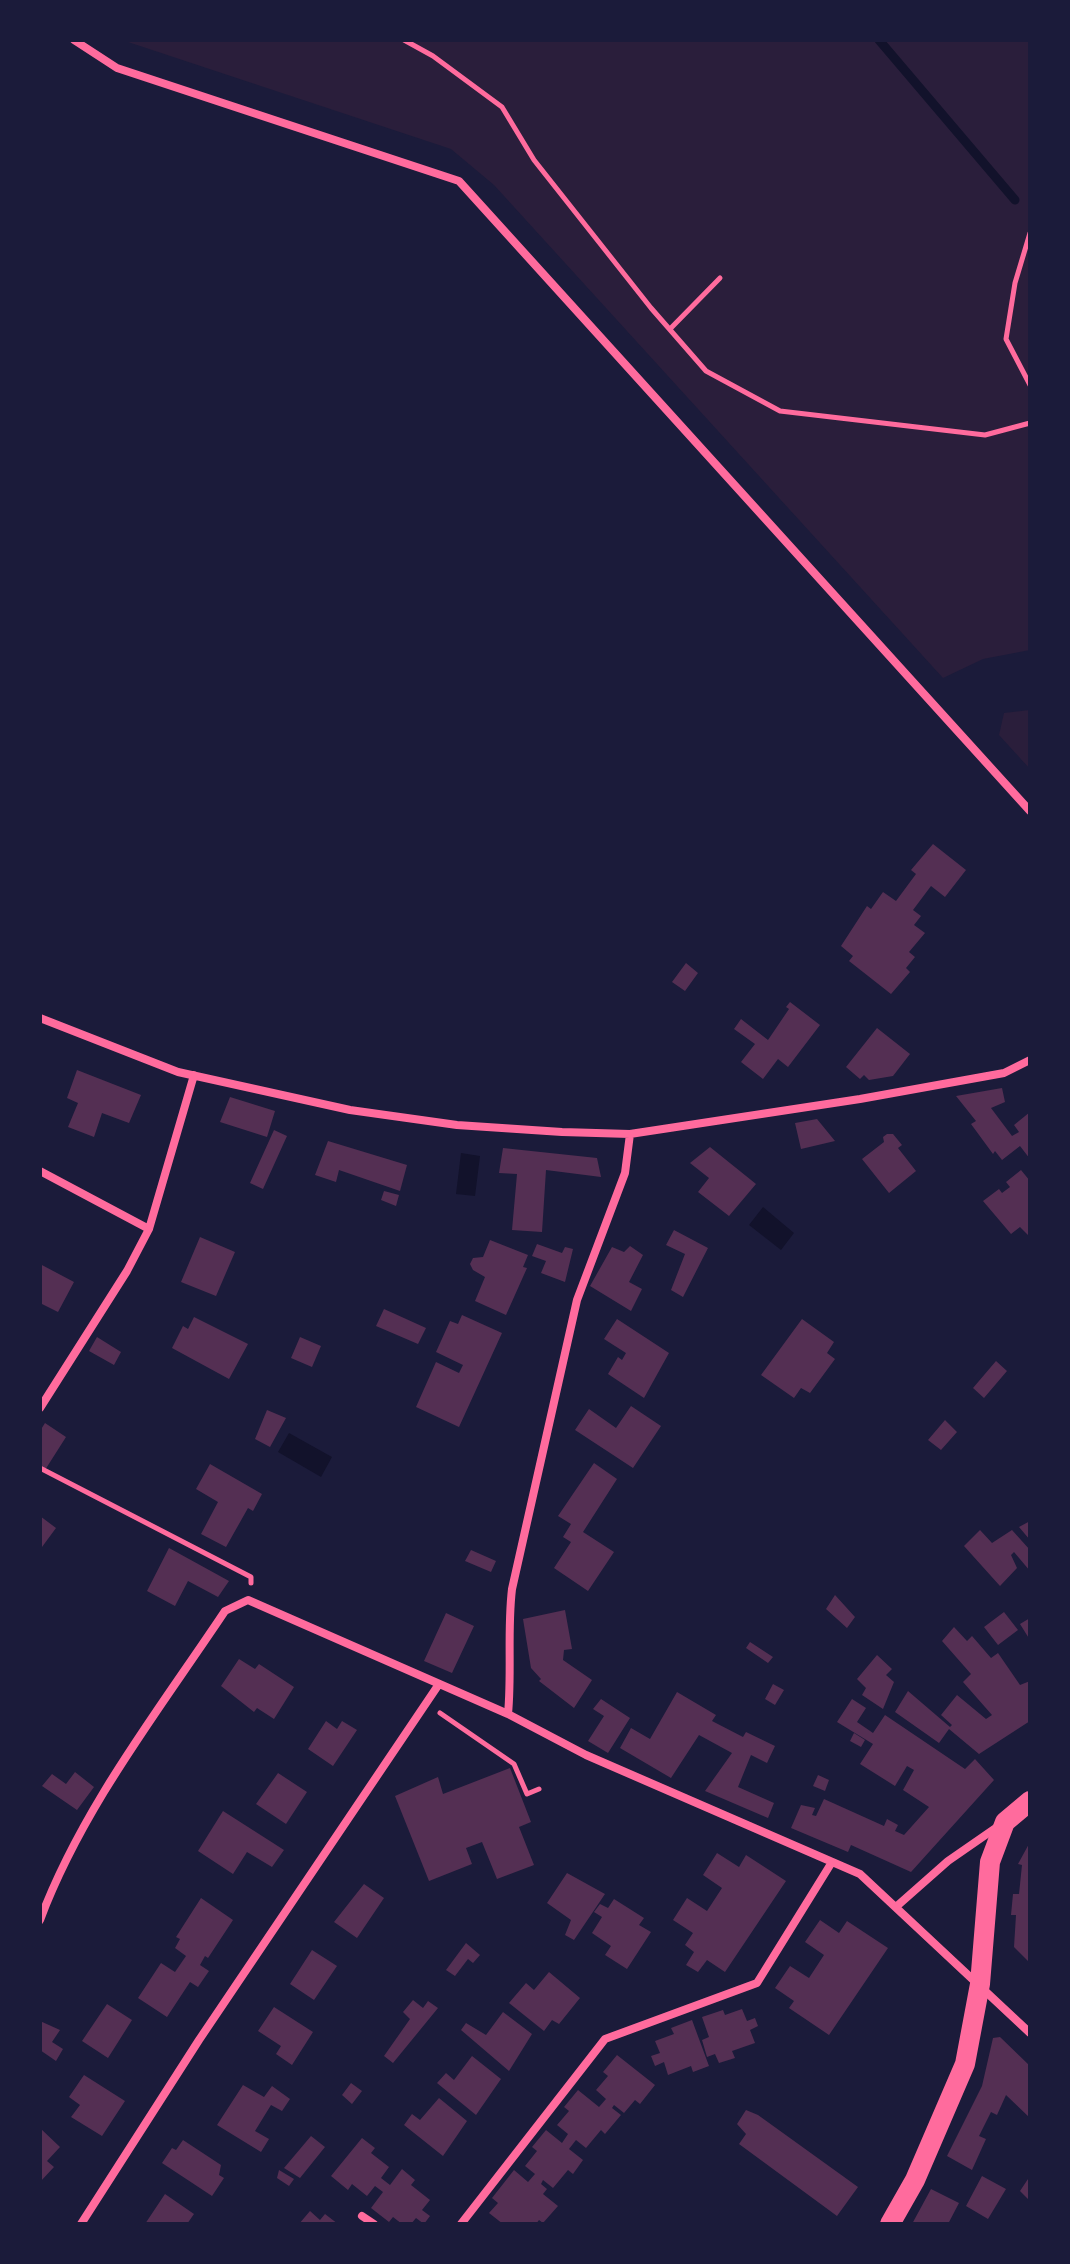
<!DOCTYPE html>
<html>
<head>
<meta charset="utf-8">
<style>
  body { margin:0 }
  #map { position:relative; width:1070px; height:2264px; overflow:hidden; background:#1b1b3a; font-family:Quicksand,sans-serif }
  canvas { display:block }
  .frame { position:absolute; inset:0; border:42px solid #1b1b3a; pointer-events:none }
</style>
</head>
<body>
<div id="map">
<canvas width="1070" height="2264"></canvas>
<div class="frame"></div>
</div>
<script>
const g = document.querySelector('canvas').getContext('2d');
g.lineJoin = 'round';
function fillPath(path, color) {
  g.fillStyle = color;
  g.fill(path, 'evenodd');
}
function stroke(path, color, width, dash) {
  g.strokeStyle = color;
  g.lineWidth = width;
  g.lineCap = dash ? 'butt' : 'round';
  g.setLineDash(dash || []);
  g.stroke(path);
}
fillPath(new Path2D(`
  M122 40H1030V650L983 659 943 678 494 185 451 149Z
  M1030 710V769L999 735 1004 713Z`), '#2a1e3b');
fillPath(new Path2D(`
  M461 1153 480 1156 475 1196 456 1194Z
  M763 1207 794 1233 781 1250 749 1225Z
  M289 1433 332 1457 321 1477 278 1452Z`), '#12122b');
stroke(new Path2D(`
  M879 40 1015 200`), '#12122b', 9);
fillPath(new Path2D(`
  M933 844 966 870 945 897 931 886 913 910 921 916 914 925 925 933 909 952 915 957 906 968 910 972 891 994 849 961 853 956 841 946 867 906 871 909 883 892 896 901 916 874 911 870Z
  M686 963 698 973 685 991 672 982Z
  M790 1002 820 1025 788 1067 778 1059 763 1079 741 1062 755 1044 734 1029 741 1019 768 1040 789 1009 786 1007Z
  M877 1028 910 1054 893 1076 869 1080 864 1075 860 1079 846 1067Z
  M77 1070 141 1095 129 1123 102 1113 94 1137 68 1127 78 1103 67 1098Z
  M1002 1088 1005 1102 991 1108 1012 1136 1019 1132 1014 1125 1030 1112V1159L1020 1146 1002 1160 995 1151 993 1154 971 1124 976 1121 956 1096Z
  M230 1097 275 1111 267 1137 220 1122Z
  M817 1119 835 1141 801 1149 795 1123Z
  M274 1130 287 1136 263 1189 250 1183Z
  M887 1134H893L902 1145 898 1148 916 1171 889 1193 862 1159 884 1142 883 1137Z
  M328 1141 407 1165 400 1191 339 1170 336 1182 315 1175Z
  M710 1147 756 1184 729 1216 698 1192 709 1178 690 1163Z
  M503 1148 597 1158 601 1177 546 1170 542 1232 512 1230 517 1174 499 1173Z
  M1021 1170 1030 1181V1237L1020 1227 1011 1234 983 1201 999 1189 1002 1193 1010 1187 1006 1182Z
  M384 1191 399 1195 396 1206 381 1200Z
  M674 1230 708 1248 683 1297 671 1290 685 1254 666 1245Z
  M200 1237 235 1252 216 1296 181 1282Z
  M490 1240 528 1255 523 1267 527 1268 506 1315 475 1301 485 1277 473 1270 470 1264 473 1258 483 1257Z
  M537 1244 562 1253 565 1247 573 1249 565 1282 541 1273 546 1261 532 1256Z
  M630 1246 643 1255 629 1282 642 1289 631 1311 590 1286 612 1247 624 1252Z
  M40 1264 74 1282 58 1312 40 1303Z
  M384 1309 426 1328 418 1344 376 1326Z
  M462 1315 502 1333 459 1427 416 1407 436 1362 459 1373 463 1365 436 1352 450 1321 458 1324Z
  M194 1317 248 1344 229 1379 172 1348 183 1326 188 1329Z
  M617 1319 669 1353 644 1398 608 1374 618 1357 622 1360 626 1353 604 1339Z
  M802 1319 834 1342 827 1353 835 1359 810 1393 801 1388 794 1398 761 1375Z
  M97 1337 121 1352 114 1365 89 1351Z
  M300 1337 321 1346 312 1367 291 1358Z
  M996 1361 1007 1371 984 1398 973 1388Z
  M631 1406 661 1426 633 1468 575 1430 589 1409 616 1428Z
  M267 1410 286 1418 270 1447 255 1439Z
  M945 1420 957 1432 941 1450 928 1440Z
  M45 1423 66 1437 45 1470 40 1467V1431Z
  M594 1463 617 1479 583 1532 614 1552 588 1591 554 1568 571 1542 563 1537 571 1524 558 1516Z
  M210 1464 262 1494 253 1511 248 1508 226 1547 201 1534 218 1502 196 1489Z
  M40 1516 56 1528 42 1547 40 1545Z
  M1030 1521V1540L1019 1527Z
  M980 1530 992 1543 1012 1530 1030 1550V1571L1014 1552 1011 1555 1017 1568 1000 1586 964 1546Z
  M169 1548 229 1581 218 1597 188 1581 175 1606 147 1591Z
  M471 1550 496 1561 491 1572 465 1561Z
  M835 1595 855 1617 847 1628 826 1609Z
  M565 1610 572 1649 564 1650 563 1660 592 1680 574 1708 539 1681 541 1679 531 1668 523 1619Z
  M1004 1612 1018 1630 998 1645 984 1627Z
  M446 1613 474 1626 452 1673 424 1661Z
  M1030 1618V1640L1020 1624Z
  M954 1627 967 1641 972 1636 991 1658 998 1653 1020 1685 1030 1681V1721L979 1754 949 1729 939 1743 895 1712 908 1691 950 1727 952 1725 941 1715 957 1695 986 1719 992 1715 963 1682 971 1674 942 1641Z
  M750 1642 773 1657 768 1663 746 1648Z
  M877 1655 892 1669 886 1675 894 1682 883 1709 862 1695 866 1688 857 1679Z
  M239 1659 255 1669 259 1664 294 1687 274 1719 257 1708 254 1712 221 1686Z
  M773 1684 784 1690 775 1705 765 1699Z
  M677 1692 716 1715 712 1721 743 1737 746 1732 775 1746 767 1763 751 1755 738 1787 774 1803 768 1818 705 1791 732 1753 699 1735 671 1778 620 1748 631 1728 650 1739Z
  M601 1699 630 1718 608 1753 588 1741 604 1716 593 1709Z
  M852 1699 866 1708 857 1722 873 1733 885 1715 965 1769 975 1759 994 1780 911 1872 851 1845 848 1852 791 1828 801 1805 815 1808 812 1815 816 1816 824 1799 884 1826 887 1819 898 1825 895 1831 904 1835 929 1807 903 1790 914 1770 907 1766 895 1786 860 1764 873 1744 837 1722Z
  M326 1721 337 1729 342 1721 357 1730 333 1766 308 1749Z
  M854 1733 865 1740 861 1747 850 1741Z
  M510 1768 531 1822 519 1827 534 1865 497 1879 482 1842 466 1848 472 1864 429 1881 395 1796 438 1777 443 1794Z
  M75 1772 94 1787 77 1810 42 1786 52 1774 66 1784Z
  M278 1773 307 1792 286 1824 256 1804Z
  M818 1775 829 1780 825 1791 813 1786Z
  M223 1811 284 1850 272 1867 247 1852 233 1874 198 1851Z
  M1030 1842V1958L1028 1961 1014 1947 1016 1915H1011L1013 1894H1019L1022 1865 1018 1864Z
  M717 1853 739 1867 746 1855 786 1881 725 1972 707 1960 698 1972 686 1965 694 1952 685 1945 693 1933 673 1920 687 1898 707 1911 722 1888 703 1875Z
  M567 1873 605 1894 574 1940 565 1935 571 1920 547 1903Z
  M364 1884 384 1898 357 1938 334 1922Z
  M201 1898 233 1920 208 1958 205 1956 200 1965 209 1971 198 1987 190 1982 167 2017 138 1998 161 1963 175 1972 186 1956 175 1948 180 1939 176 1937Z
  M614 1899 644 1918 639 1925 651 1932 627 1969 605 1955 611 1946 592 1933 602 1917 594 1912 600 1904 608 1908Z
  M820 1920 839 1933 847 1921 888 1948 829 2035 789 2008 794 2001 775 1988 790 1966 809 1978 824 1955 805 1942Z
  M466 1943 480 1955 473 1963 468 1959 455 1976 446 1970Z
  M312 1950 337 1966 314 2000 290 1984Z
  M549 1972 580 1998 559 2024 552 2020 544 2031 509 2003 526 1983 534 1990Z
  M413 2000 423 2008 428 2001 438 2008 393 2063 384 2056 410 2019 403 2012Z
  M107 2004 132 2020 108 2058 82 2041Z
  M274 2007 313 2032 292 2065 276 2054 281 2046 258 2031Z
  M742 2009 747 2021 755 2018 758 2026 750 2030 755 2043 732 2051 735 2058 719 2063 715 2054 707 2057 702 2040 709 2037 702 2017 723 2010 725 2015Z
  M503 2012 532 2034 509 2071 461 2030 466 2023 486 2035Z
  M692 2020 709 2066 693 2072 691 2066 668 2075 664 2062 655 2066 651 2056 660 2053 655 2041 674 2034 671 2028Z
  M40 2021 60 2030 52 2042 63 2049 56 2061 40 2050Z
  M1000 2037 1030 2066V2118L1006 2095 997 2115 991 2112 979 2136 986 2139 972 2170 947 2156 982 2086 993 2038Z
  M617 2055 655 2085 640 2104 635 2100 624 2113 614 2105 612 2108 621 2115 605 2134 601 2130 586 2148 576 2140 569 2149 583 2160 573 2174 568 2170 553 2188 543 2180 541 2184 547 2189 543 2194 558 2206 543 2223 539 2220 536 2224H503L489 2213 498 2203 492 2198 514 2170 528 2182 535 2174 525 2166 537 2151 532 2147 546 2130 562 2143 568 2134 557 2125 569 2111 564 2107 578 2090 599 2107 606 2099 596 2090 608 2076 603 2072Z
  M472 2056 501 2079 476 2115 437 2083 446 2073 454 2080Z
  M84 2075 125 2101 102 2136 71 2117 80 2105 69 2097Z
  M351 2083 362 2091 352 2104 342 2095Z
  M243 2085 264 2097 272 2086 290 2099 282 2111 271 2105 255 2131 269 2139 261 2152 217 2125Z
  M439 2098 467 2121 443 2156 404 2125 412 2114 420 2120Z
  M746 2110 758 2115 858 2187 837 2216 739 2144 746 2134 737 2124Z
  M40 2128 60 2147 47 2161 54 2167 40 2182Z
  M311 2136 325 2147 300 2178 284 2168Z
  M362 2138 375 2148 371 2153 389 2167 381 2178 390 2185 402 2169 415 2180 411 2185 430 2200 422 2210 430 2216 424 2224 416 2218 411 2224H402L393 2217 389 2222 371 2208 383 2192 375 2186 367 2196 352 2184 348 2190 331 2176Z
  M183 2140 221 2165 219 2175 224 2178 212 2196 162 2163 172 2148 176 2150Z
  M279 2170 294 2179 289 2186 277 2178Z
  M982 2176 1006 2189 988 2219 966 2206Z
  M1030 2176V2201L1020 2191Z
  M931 2189 959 2203 948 2224H912Z
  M165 2194 194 2214 187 2224H145Z
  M310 2211 320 2220 325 2214 338 2224H299Z`), '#542f53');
stroke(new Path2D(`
  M404 40 433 56 502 107 534 160 651 308 706 371 780 411 985 435 1030 423
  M1030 233 1015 283 1006 339 1030 385
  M670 329 720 278
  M40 1468 251 1577V1583
  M440 1713 514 1764 527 1794 539 1789`), '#ff6b9d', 5);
stroke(new Path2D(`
  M74 40 117 68 459 181 1030 811
  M40 1018 178 1072 350 1110 457 1125 562 1132 630 1134 860 1099 1004 1073 1030 1060
  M40 1171 149 1229
  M40 1408 127 1271 149 1229 194 1075
  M508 1714C512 1672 507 1631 512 1589L577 1300 625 1173 630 1134
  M897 1906 948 1861 1000 1825
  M40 1920C82 1808 159 1710 225 1611L248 1600 508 1714 586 1755 860 1874 1030 2033
  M362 2216 374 2224
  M81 2224 199 2040 439 1684
  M461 2224 605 2039 757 1983 832 1862`), '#ff6b9d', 8);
stroke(new Path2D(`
  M890 2224 915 2180 965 2064 980 1984 990 1862 1005 1822 1030 1801`), '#ff6b9d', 20);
</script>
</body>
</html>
